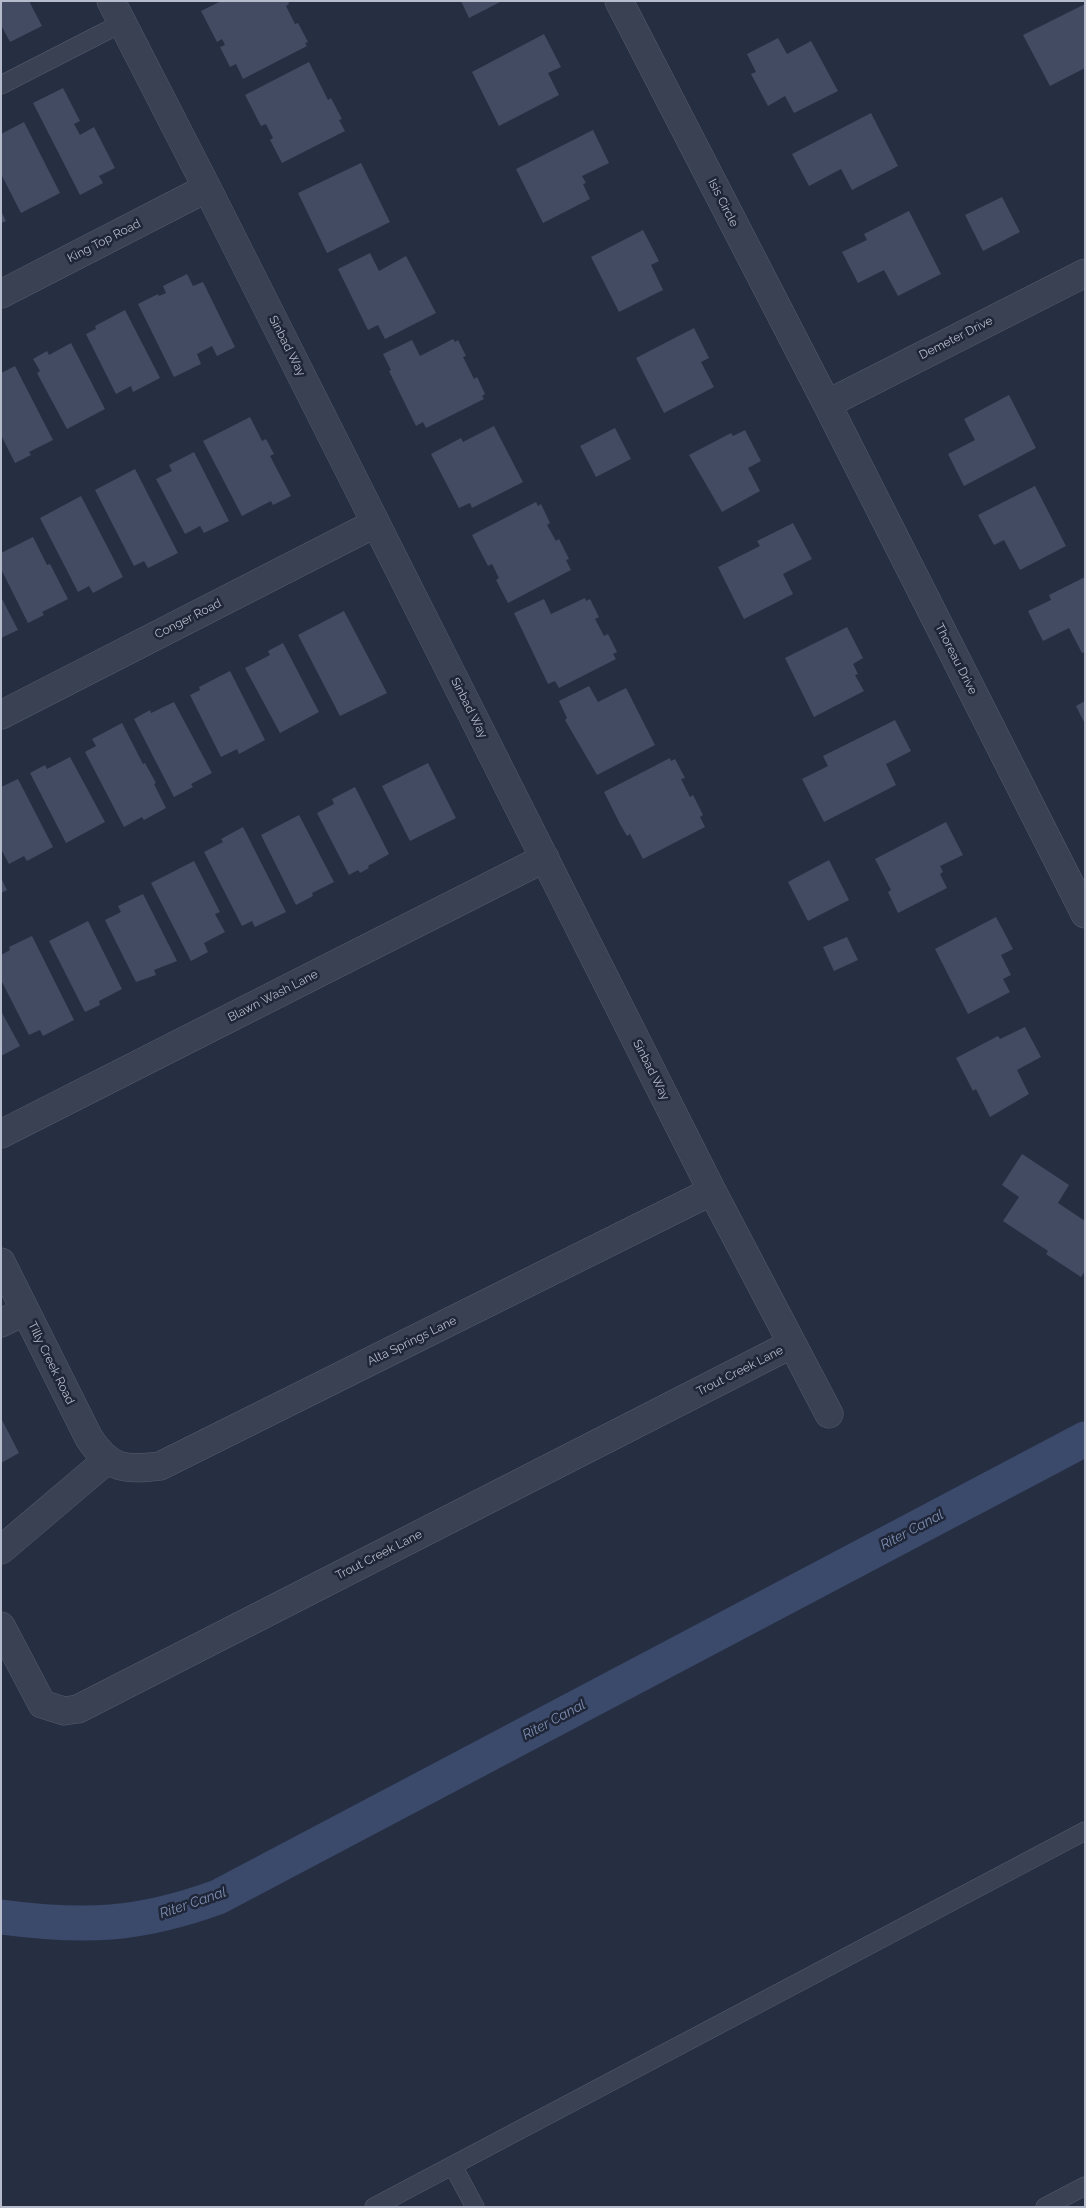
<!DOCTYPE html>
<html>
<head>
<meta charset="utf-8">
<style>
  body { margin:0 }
  #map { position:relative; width:1086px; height:2208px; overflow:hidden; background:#262e42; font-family:Raleway,sans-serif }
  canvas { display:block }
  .frame { position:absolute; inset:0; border:2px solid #b7bccc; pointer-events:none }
</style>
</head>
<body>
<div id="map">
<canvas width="1086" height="2208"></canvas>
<div class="frame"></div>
</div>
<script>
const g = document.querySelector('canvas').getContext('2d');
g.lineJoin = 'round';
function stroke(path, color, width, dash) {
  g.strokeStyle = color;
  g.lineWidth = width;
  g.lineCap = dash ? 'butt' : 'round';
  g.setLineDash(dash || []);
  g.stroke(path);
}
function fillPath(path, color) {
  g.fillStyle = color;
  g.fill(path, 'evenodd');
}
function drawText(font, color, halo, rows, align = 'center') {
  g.font = font + ' Raleway,sans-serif';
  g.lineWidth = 5;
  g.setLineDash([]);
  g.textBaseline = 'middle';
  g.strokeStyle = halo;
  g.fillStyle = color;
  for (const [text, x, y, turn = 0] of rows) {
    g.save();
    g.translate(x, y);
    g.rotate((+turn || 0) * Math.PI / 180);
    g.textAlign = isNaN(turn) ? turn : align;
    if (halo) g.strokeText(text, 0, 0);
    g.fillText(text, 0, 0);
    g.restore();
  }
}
stroke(new Path2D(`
  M1 1917C85 1928 138 1926 218 1897L1085 1439`), '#3b496b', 35);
fillPath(new Path2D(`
  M1 1H29L42 26 10 42 1 25Z
  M221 1H288L289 4 286 6 295 24 298 23 308 42 305 43 307 46 243 79 236 64 230 67 220 47 225 45 222 39 217 42 201 11Z
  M461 1H502L469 18Z
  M1085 4V68L1050 86 1023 35Z
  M544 34 561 67 548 73 559 95 499 126 472 72Z
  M778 38 787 54 811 41 838 91 794 113 785 96 768 106 751 74 756 72 747 54Z
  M309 62 328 100 331 98 342 119 339 120 345 131 282 163 270 140 273 138 266 124 261 126 245 95Z
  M63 88 80 121 74 124 80 135 94 127 115 168 99 176 103 183 80 195 33 103Z
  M871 113 898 166 852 190 841 169 809 186 792 154Z
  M24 122 60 193 21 213 1 174V134Z
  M593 130 609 163 582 176 586 183 583 184 590 199 543 223 516 169Z
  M361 163 390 222 327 253 298 193Z
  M1002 197 1020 232 983 251 965 215Z
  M1 211 6 221 1 223Z
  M909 211 941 274 898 296 884 270 858 283 842 252 867 240 864 234Z
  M643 230 659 261 651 265 663 290 619 312 591 257Z
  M370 253 379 271 406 256 436 313 385 339 378 325 368 330 338 269Z
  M187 274 193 286 203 282 235 347 217 356 212 346 197 354 201 364 174 377 138 304 158 294 159 296 166 293 163 286Z
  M125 310 160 378 133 392 131 386 116 394 86 334 96 329 95 326Z
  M694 328 709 358 701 362 714 387 664 413 636 358Z
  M453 339 455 342 458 340 466 356 463 357 474 379 477 377 485 394 482 396 484 399 426 428 423 422 416 426 389 371 391 370 383 354 412 340 420 356Z
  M71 343 105 409 67 429 37 373 40 371 33 359 47 351 49 355Z
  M15 366 53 440 29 452 31 455 15 463 1 435V373Z
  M1009 395 1036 448 964 486 948 454 975 440 964 419Z
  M250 417 262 441 266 439 274 454 270 456 291 496 273 505 271 501 242 516 203 441Z
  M494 426 523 482 472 508 470 503 459 508 431 454 461 438 463 442Z
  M615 428 631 459 596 477 580 446Z
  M745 430 761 461 748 468 760 491 722 512 689 455 731 433 733 436Z
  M194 452 229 521 204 533 200 526 185 534 156 479 172 471 169 465Z
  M135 469 178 553 148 568 144 561 134 566 95 490Z
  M1035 486 1066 546 1020 570 1004 540 994 545 978 515Z
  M81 496 123 577 93 593 89 586 78 592 40 518Z
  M536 502 538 506 541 504 550 523 547 525 556 541 559 539 569 559 566 560 571 570 508 603 496 580 499 578 492 564 488 566 472 535Z
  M793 523 812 559 783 574 793 594 744 619 718 567 760 546 757 541Z
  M33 537 47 565 50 564 68 599 42 612 44 615 28 623 1 569V553Z
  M1085 577V652L1082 653 1069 628 1043 641 1028 611 1051 600 1049 595Z
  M1 597 18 630 1 638Z
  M585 598 586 601 590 599 599 617 595 619 604 636 608 634 617 652 613 654 616 659 559 688 555 681 548 684 514 613 544 599 551 614Z
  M344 611 387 693 340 716 298 635Z
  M847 627 863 658 853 664 858 674 855 675 864 691 814 717 785 658Z
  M283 643 319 712 280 733 245 668 270 655 268 651Z
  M230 671 265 740 239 754 237 749 221 757 190 695 200 690 199 687Z
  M589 686 598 702 626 688 655 745 597 775 565 720 567 718 559 701Z
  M1085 701V724L1076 706Z
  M174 702 212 773 191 784 193 787 174 797 134 719 150 710 151 713Z
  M895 720 911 751 886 764 896 785 824 822 802 779 828 766 823 756Z
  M122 723 143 764 145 763 156 783 154 784 166 808 144 820 142 817 124 827 85 752 96 746 92 739Z
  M70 757 105 822 66 843 30 773 45 765 47 769Z
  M670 758 671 761 675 759 685 778 681 779 690 797 693 795 703 815 700 817 705 827 643 859 630 834 627 836 620 824 604 792Z
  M428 763 456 818 410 841 382 786Z
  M18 779 53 847 27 861 24 856 9 864 1 849V787Z
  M355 787 389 854 368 866 369 868 360 873 358 870 349 875 317 813 334 804 332 799Z
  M299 815 334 882 312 893 313 896 296 905 261 835Z
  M946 822 963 855 940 866 943 872 940 874 947 888 898 913 888 892 891 890 875 859Z
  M243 827 286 912 255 927 252 921 242 926 204 852 223 842 221 839Z
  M829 860 849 900 808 921 788 882Z
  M194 861 220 912 215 914 225 932 204 943 208 952 191 961 151 883Z
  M1 878 7 890 1 893Z
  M143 894 177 961 154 970 156 975 136 982 105 920 121 912 118 906Z
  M996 917 1013 949 1001 955 1011 975 1003 979 1010 992 968 1014 935 949Z
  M88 921 122 989 99 1001 100 1005 85 1012 49 941Z
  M32 936 74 1020 43 1036 40 1030 29 1035 1 980V955L10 950 9 947Z
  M847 937 858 960 834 971 823 947Z
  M1 1011 20 1046 1 1056Z
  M1025 1027 1041 1057 1017 1070 1029 1094 990 1117 976 1089 973 1091 956 1058 998 1036 1000 1039Z
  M1022 1154 1069 1185 1058 1203 1085 1221V1271L1081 1277 1046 1254 1048 1251 1003 1221 1019 1197 1002 1185Z
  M1 1418 19 1453 1 1463Z`), '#424b62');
const lane = new Path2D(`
  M1 85 122 23
  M453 2166 475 2207
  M374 2207 1085 1831
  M1045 2207 1085 2186`);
const street = new Path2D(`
  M111 1 207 188 712 1191 829 1414
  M619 1 827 404 1085 914
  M1 294 207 188
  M827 404 1085 273
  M1 715 376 523
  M1 1134 545 858
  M1 1262 89 1438C110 1470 125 1470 160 1466L712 1191
  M1 1323 25 1311
  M1 1550 107 1460
  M1 1626 42 1704 64 1711 78 1709 792 1344`);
stroke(lane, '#555c6c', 19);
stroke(street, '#555c6c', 29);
stroke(lane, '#3a4152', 18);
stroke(street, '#3a4152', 28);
drawText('12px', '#b7bccc', '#1f2637', [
  ["Isis Circle",723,203,63],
  ["King Top Road",104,241,-27],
  ["Demeter Drive",956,338,-27],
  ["Sinbad Way",287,346,63],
  ["Conger Road",188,619,-27],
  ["Thoreau Drive",956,659,63],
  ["Sinbad Way",469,708,63],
  ["Blawn Wash Lane",273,996,-27],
  ["Sinbad Way",651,1070,63],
  ["Alta Springs Lane",412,1341,-26],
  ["Tilly Creek Road",51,1363,64],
  ["Trout Creek Lane",740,1371,-27],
  ["Trout Creek Lane",379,1555,-27]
]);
drawText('italic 14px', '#7e8eb3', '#1f2637', [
  ["Riter Canal",912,1530,-28],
  ["Riter Canal",554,1720,-28],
  ["Riter Canal",193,1903,-19]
]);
</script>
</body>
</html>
